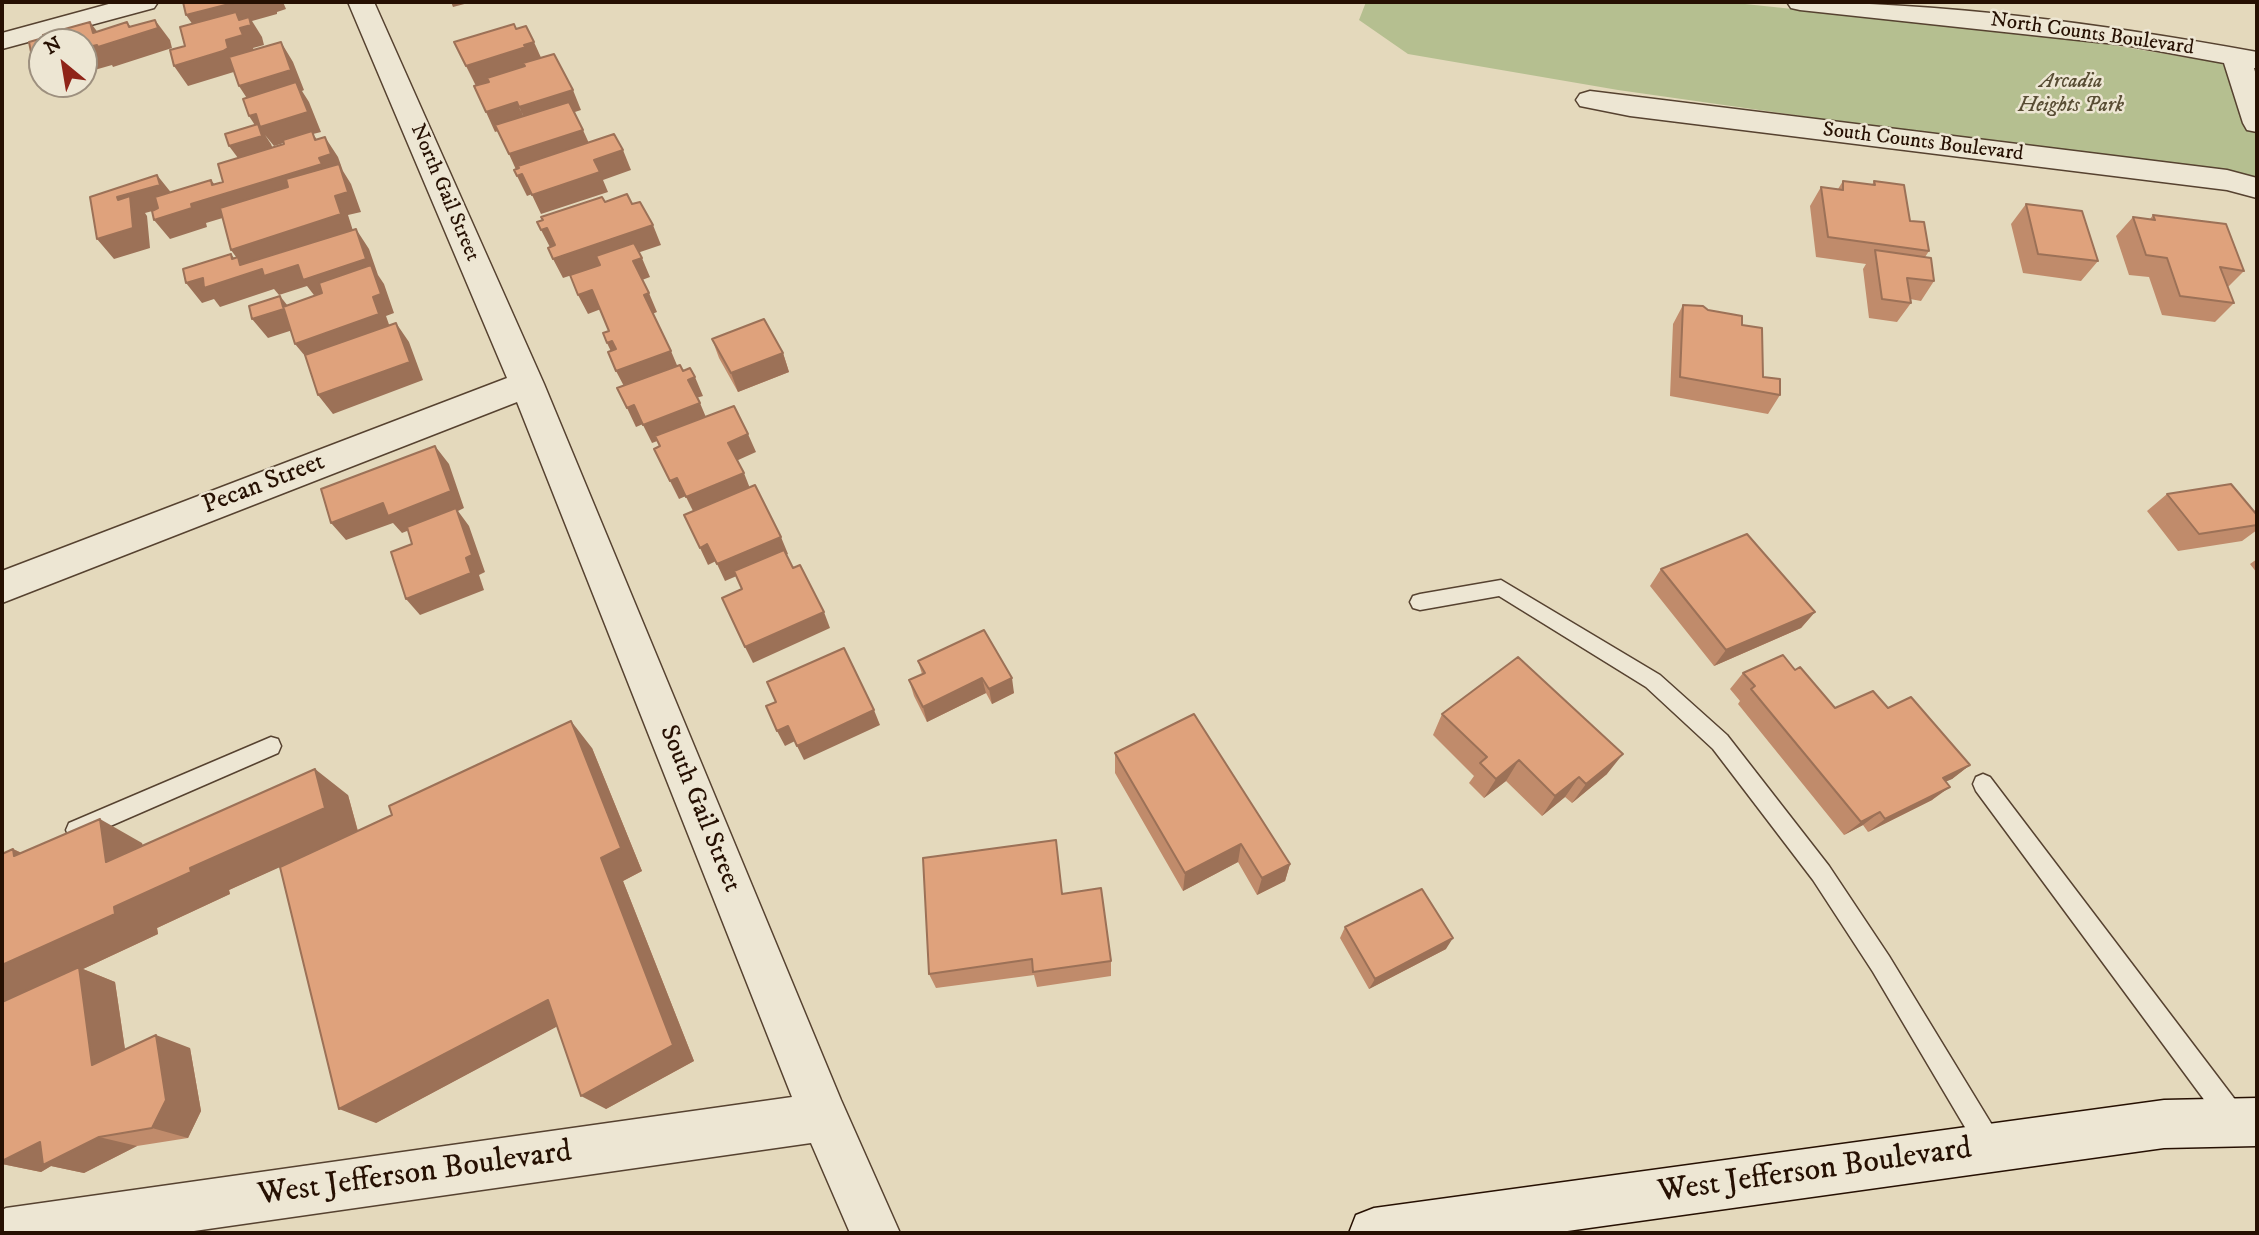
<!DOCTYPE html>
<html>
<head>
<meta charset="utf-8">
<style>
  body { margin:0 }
  #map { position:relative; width:2259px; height:1235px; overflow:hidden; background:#e4d9bc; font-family:"IM FELL DW Pica",serif }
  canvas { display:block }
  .frame { position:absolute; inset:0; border:4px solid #261002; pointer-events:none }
  .north { position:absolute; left:28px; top:28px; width:70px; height:70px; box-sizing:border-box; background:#ede6d3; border:2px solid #9d907f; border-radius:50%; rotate:330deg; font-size:19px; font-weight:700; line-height:28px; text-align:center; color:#261002 }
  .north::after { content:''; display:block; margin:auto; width:24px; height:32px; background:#8f2418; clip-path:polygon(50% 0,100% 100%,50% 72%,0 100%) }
</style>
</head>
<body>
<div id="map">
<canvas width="2259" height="1235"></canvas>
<div class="frame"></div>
<div class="north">N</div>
</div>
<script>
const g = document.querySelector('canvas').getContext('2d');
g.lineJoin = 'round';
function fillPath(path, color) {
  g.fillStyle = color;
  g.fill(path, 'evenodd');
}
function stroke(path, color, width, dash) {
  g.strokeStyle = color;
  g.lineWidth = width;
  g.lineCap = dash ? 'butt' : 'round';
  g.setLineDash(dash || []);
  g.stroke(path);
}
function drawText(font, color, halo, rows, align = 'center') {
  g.font = font + ' "IM FELL DW Pica",serif';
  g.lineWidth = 5;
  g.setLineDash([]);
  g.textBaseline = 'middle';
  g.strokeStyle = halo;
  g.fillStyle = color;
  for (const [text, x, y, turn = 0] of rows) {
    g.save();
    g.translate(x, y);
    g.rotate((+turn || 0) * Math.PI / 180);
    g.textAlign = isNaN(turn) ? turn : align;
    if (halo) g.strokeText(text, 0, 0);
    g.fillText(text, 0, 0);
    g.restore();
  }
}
fillPath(new Path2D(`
  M1366 2H1726L2069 38 2257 69V181L2189 166 1943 136 1618 90 1408 54 1359 20Z`), '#b5bf90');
const service = new Path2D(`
  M1501 580 1660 675 1727 735 1829 866 1889 956 2000 1138 2003 1147 2000 1156 1991 1159 1982 1156 1873 972 1813 880 1713 749 1646 687 1499 596 1420 610 1413 608 1410 602 1413 596 1420 594Z
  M271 737 278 739 281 746 278 753 85 837 77 840 69 837 66 830 69 823Z
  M1983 774 1990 777 2243 1110 2246 1119 2243 1128 2234 1131 2225 1128 1976 791 1973 784 1976 777Z`);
const minor = new Path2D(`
  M116 2H158L154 8 2 49V33Z
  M348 2H374L544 384 841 1100 900 1233H850L811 1143 180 1233H2V1210L6 1208 792 1097 517 402 2 603V571L507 378Z
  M1787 2C1944 2 2102 24 2257 52V68H2254L2257 79V132L2247 130 2243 123 2224 63 2125 45 1800 10 1791 8Z
  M1590 91 2227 170 2257 178V198L2227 190 1630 116 1580 106 1576 100 1580 94Z`);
const secondary = new Path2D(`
  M2257 1098V1146L2164 1148 1553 1233H1349L1356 1215 1374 1208 2164 1100Z`);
stroke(service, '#564230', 3);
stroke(minor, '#564230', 3);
stroke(secondary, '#261002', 3);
fillPath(service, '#ede6d3');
fillPath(minor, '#ede6d3');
fillPath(secondary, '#ede6d3');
fillPath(new Path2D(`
  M1843 181 1872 185 1874 181 1910 221 1929 251 1925 257 1934 281 1921 301 1910 299 1911 303 1897 322 1869 318 1863 269 1866 264 1816 257 1810 206 1821 187 1838 189Z
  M2026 204 2098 261 2081 281 2023 273 2011 224Z
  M2153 215 2244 271 2228 287 2234 303 2215 322 2162 315 2149 277 2129 275 2116 236 2133 217 2150 219Z
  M1683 305 1708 310 1742 325 1763 377 1780 395 1768 414 1670 396 1673 324Z
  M712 339 783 353 789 372 738 392 719 358Z
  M2167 494 2257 515V530L2242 541 2178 551 2147 511Z
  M2257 559V573L2250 564Z
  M1661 569 1815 612 1801 628 1714 666 1650 586Z
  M984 630 1014 693 992 704 986 693 927 722 914 696 909 680 922 674 918 661Z
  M1795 670 1835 708H1888L1970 765 1952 779 1946 781 1932 800 1868 832 1863 825 1844 835 1738 704 1740 701 1730 689 1743 673Z
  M1442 714 1607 774 1572 803 1565 797 1542 816 1506 781 1484 798 1469 783 1474 776 1433 735Z
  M592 748 642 871 623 881 694 1061 606 1109 557 1026 376 1123 303 856 229 890 230 894 157 928 158 934 83 969 115 982 125 1049 190 1048 201 1111 188 1138 137 1146 84 1173 51 1166 41 1172 2 1164V854L13 849 22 853 142 843 143 846 348 795 358 831Z
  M1115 753 1290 864 1285 881 1257 895 1238 862 1183 891 1115 773Z
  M1062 894 1111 961V976L1037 987 1034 975 936 988 929 974Z
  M1345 927 1446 949 1369 989 1340 938Z`), '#c08b6b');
fillPath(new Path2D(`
  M237 2H283L286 9 277 12V14L252 21 262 37 264 45 253 48 256 56 237 71 188 86 174 66 200 35 186 15Z
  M451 2H472L453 7Z
  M155 20 170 40 172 48 113 67 112 65 84 73V48L93 33 90 22 105 42 127 22 137 35Z
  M281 42 293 62 304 90 302 91 309 102 321 132 313 134 325 151V137L338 157 343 171 351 184 361 212 348 215 354 234 356 229 369 249 378 275 384 284 394 313 386 316 392 333 310 362 295 344 317 299 307 286 279 295 274 289 220 307 214 299 202 303 186 283 232 259 231 254 246 274 239 261 231 250 335 196V184L206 223 207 227 170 239 154 220 191 204 212 185 211 180 222 194 315 140 313 134 274 146 265 135 271 144 276 156 244 166 229 146 262 136 249 116 252 106 239 86Z
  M534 42 543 62 526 70 476 86 466 66Z
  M42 59V72L33 62Z
  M573 90 581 110 529 127 519 107Z
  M517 102 526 122 495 132 486 112Z
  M583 130 592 150 518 174 509 154Z
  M623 150 631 170 603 180 608 192 541 214 532 195 594 160Z
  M522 174 532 194 527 196 517 176Z
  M157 175 173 195 175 205 145 213 147 216 150 248 114 259 97 239 118 200 117 197Z
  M653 225 661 245 563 278 553 259Z
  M547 228 557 247 551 249 541 230Z
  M642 258 650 277 642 280 633 261Z
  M592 290 601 309 588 314 578 295Z
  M649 293 657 312 652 314 644 295Z
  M280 296 295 315 283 307Z
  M284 309 299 328 268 338 252 319Z
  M396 323 409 342 423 380 333 414 318 395Z
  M612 341 621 360 616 362 607 343Z
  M671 351 679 370 626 390 616 371Z
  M783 353 789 372 738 392 731 373Z
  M695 377 703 396 696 398 688 380Z
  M700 403 708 422 652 443 643 425Z
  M634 405 643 424 636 427 627 408Z
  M748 434 756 452 736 461 728 443Z
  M435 446 449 464 464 508 458 511 469 526 485 572 479 575 484 590 420 615 406 599 466 558 457 511 402 533 393 523 346 540 331 523Z
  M744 473 751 491 695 515 686 497Z
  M677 478 686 496 679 499 670 481Z
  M781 537 788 554 725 581 717 564Z
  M707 544 716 561 708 565 700 548Z
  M824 612 830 628 753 663 745 647Z
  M1815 612 1801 628 1714 666 1726 650Z
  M982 678 986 693 927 722 923 707Z
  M1012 678 1014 693 992 704 989 689Z
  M874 710 880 725 804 760 797 746Z
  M571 721 592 748 642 871 623 881 694 1061 606 1109 581 1096 601 858Z
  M788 726 795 741 785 746 777 731Z
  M1623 754 1607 774 1572 803 1586 784Z
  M1519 760 1506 781 1484 798 1496 779Z
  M1970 765 1952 779 1924 791 1943 778Z
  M315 769 348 795 358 832 229 890 230 894 157 928 158 934 83 969 115 982 129 1077 2 1065V965L190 868Z
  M1579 777 1565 797 1542 816 1555 796Z
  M1950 787 1932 800 1868 832 1885 819Z
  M1880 812 1863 825 1844 835 1861 822Z
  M100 819 142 843 149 884 106 862Z
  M1241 844 1238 862 1183 891 1185 873Z
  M13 849 60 872 14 856Z
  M1290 864 1285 881 1257 895 1262 878Z
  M1453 938 1446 949 1369 989 1375 979Z
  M548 1000 573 1018 376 1123 339 1109Z
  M156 1035 190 1048 201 1111 188 1138 152 1128Z
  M99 1137 137 1146 84 1173 51 1166 41 1172 2 1164V1161L40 1142Z`), '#9c7157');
const building = new Path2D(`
  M183 2H237L186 15Z
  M236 12 239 20 249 17 251 25 240 28 243 35 226 40 228 48 223 51 174 66 170 50 185 46 180 27Z
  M155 20 158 28 98 47 97 45 84 48V42H42V59L33 62 29 42 43 38V35L90 22 93 33 127 22 129 27Z
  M514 24 516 29 526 26 534 42 524 45 526 47 466 66 454 42Z
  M281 42 291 70 239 86 229 57Z
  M554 54 573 90 519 107 517 102 486 112 474 86 489 82 487 78 525 66 523 63Z
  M296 82 308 112 260 127 256 114 249 116 243 99Z
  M569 102 583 130 509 154 495 125Z
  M258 124 262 136 229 146 225 134Z
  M312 131 315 140 325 137 331 154 319 158 322 164 191 204 192 208 154 220 152 211 158 208 155 197 211 180 212 185 223 182 218 164 284 144 283 140Z
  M614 134 623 150 594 160 600 172 532 195 522 174 517 176 514 170 519 168 518 166Z
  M339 164 348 192 335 196 341 214 231 250 220 208 288 187 286 179Z
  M157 175 160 185 117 197 118 200 130 196 133 228 97 239 90 197Z
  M1843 181 1875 185 1874 181 1904 185 1910 221 1924 222 1929 251 1828 237 1821 187 1843 190Z
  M627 194 632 204 640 202 653 225 553 259 548 248 555 245 547 228 541 230 537 222 543 220 541 217 602 197 605 202Z
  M2026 204 2082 211 2098 261 2038 254Z
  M2153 215 2226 224 2244 271 2220 267 2234 303 2180 296 2167 258 2146 255 2133 217 2155 220Z
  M356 229 366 259 303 280 298 265 264 276 262 269 204 288 203 278 186 283 183 269 231 254 232 259 238 257 240 265Z
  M634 243 642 258 633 261 649 293 644 295 671 351 616 371 608 352 616 349 612 341 607 343 603 333 609 331 592 290 578 295 570 275 600 265 596 256Z
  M1875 250 1931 258 1934 281 1907 278 1911 303 1882 299Z
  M371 265 381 294 373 297 379 314 295 344 284 309 252 319 249 306 280 296 283 307 322 293 319 283Z
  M1683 305 1703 306 1708 310 1742 316V325L1762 328 1763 377 1780 379V395L1680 377Z
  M764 319 783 353 731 373 712 339Z
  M396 323 410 362 318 395 305 355Z
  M680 365 683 371 690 368 695 377 688 380 700 403 643 425 634 405 627 408 617 388Z
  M734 406 748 434 728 443 744 473 686 497 677 478 670 481 654 449 660 446 655 436Z
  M435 446 451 491 388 516 383 503 331 523 321 489Z
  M2231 484 2257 515V525L2199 534 2167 494Z
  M755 485 781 537 717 564 707 544 700 548 684 515Z
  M456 508 472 555 466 558 471 573 406 599 391 552 412 544 407 527Z
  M1747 534 1815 612 1726 650 1661 569Z
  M784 550 793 568 800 565 824 612 745 647 722 598 742 589 734 571Z
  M984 630 1012 678 989 689 982 678 923 707 909 680 925 673 918 661Z
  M844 648 874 710 797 746 788 726 777 731 766 706 776 702 767 682Z
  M1783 655 1795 670 1800 667 1835 708 1873 691 1888 708 1911 697 1970 765 1943 778 1950 787 1885 819 1880 812 1861 822 1751 689 1755 686 1743 673Z
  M1518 657 1623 754 1586 784 1579 777 1555 796 1519 760 1496 779 1480 763 1487 757 1442 714Z
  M1194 714 1290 864 1262 878 1241 844 1185 873 1115 753Z
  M571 721 621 848 601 858 673 1045 581 1096 548 1000 339 1109 280 867 392 815 389 806Z
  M315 769 325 808 190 868 191 872 114 907 115 914 2 965V854L13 849 14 856 100 819 106 862Z
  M1056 840 1062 894 1101 888 1111 961 1033 972 1032 959 929 974 923 858Z
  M1422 889 1453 938 1375 979 1345 927Z
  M79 967 92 1065 156 1035 166 1100 152 1128 99 1137 43 1165 40 1142 2 1161V1002Z`);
fillPath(building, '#dfa27c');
stroke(building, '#9c7157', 2);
drawText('21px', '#261002', '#ede6d3', [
  ["North Counts Boulevard",2092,35,8],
  ["South Counts Boulevard",1923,143,7],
  ["North Gail Street",444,193,67]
]);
drawText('italic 21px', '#584d34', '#ede6d3', [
  ["Arcadia",2071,83],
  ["Heights Park",2071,107]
]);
drawText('26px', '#261002', '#ede6d3', [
  ["Pecan Street",264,485,-21],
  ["South Gail Street",699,809,68]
]);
drawText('32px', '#261002', '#ede6d3', [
  ["West Jefferson Boulevard",1815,1172,-8],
  ["West Jefferson Boulevard",415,1175,-8]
]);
</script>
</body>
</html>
